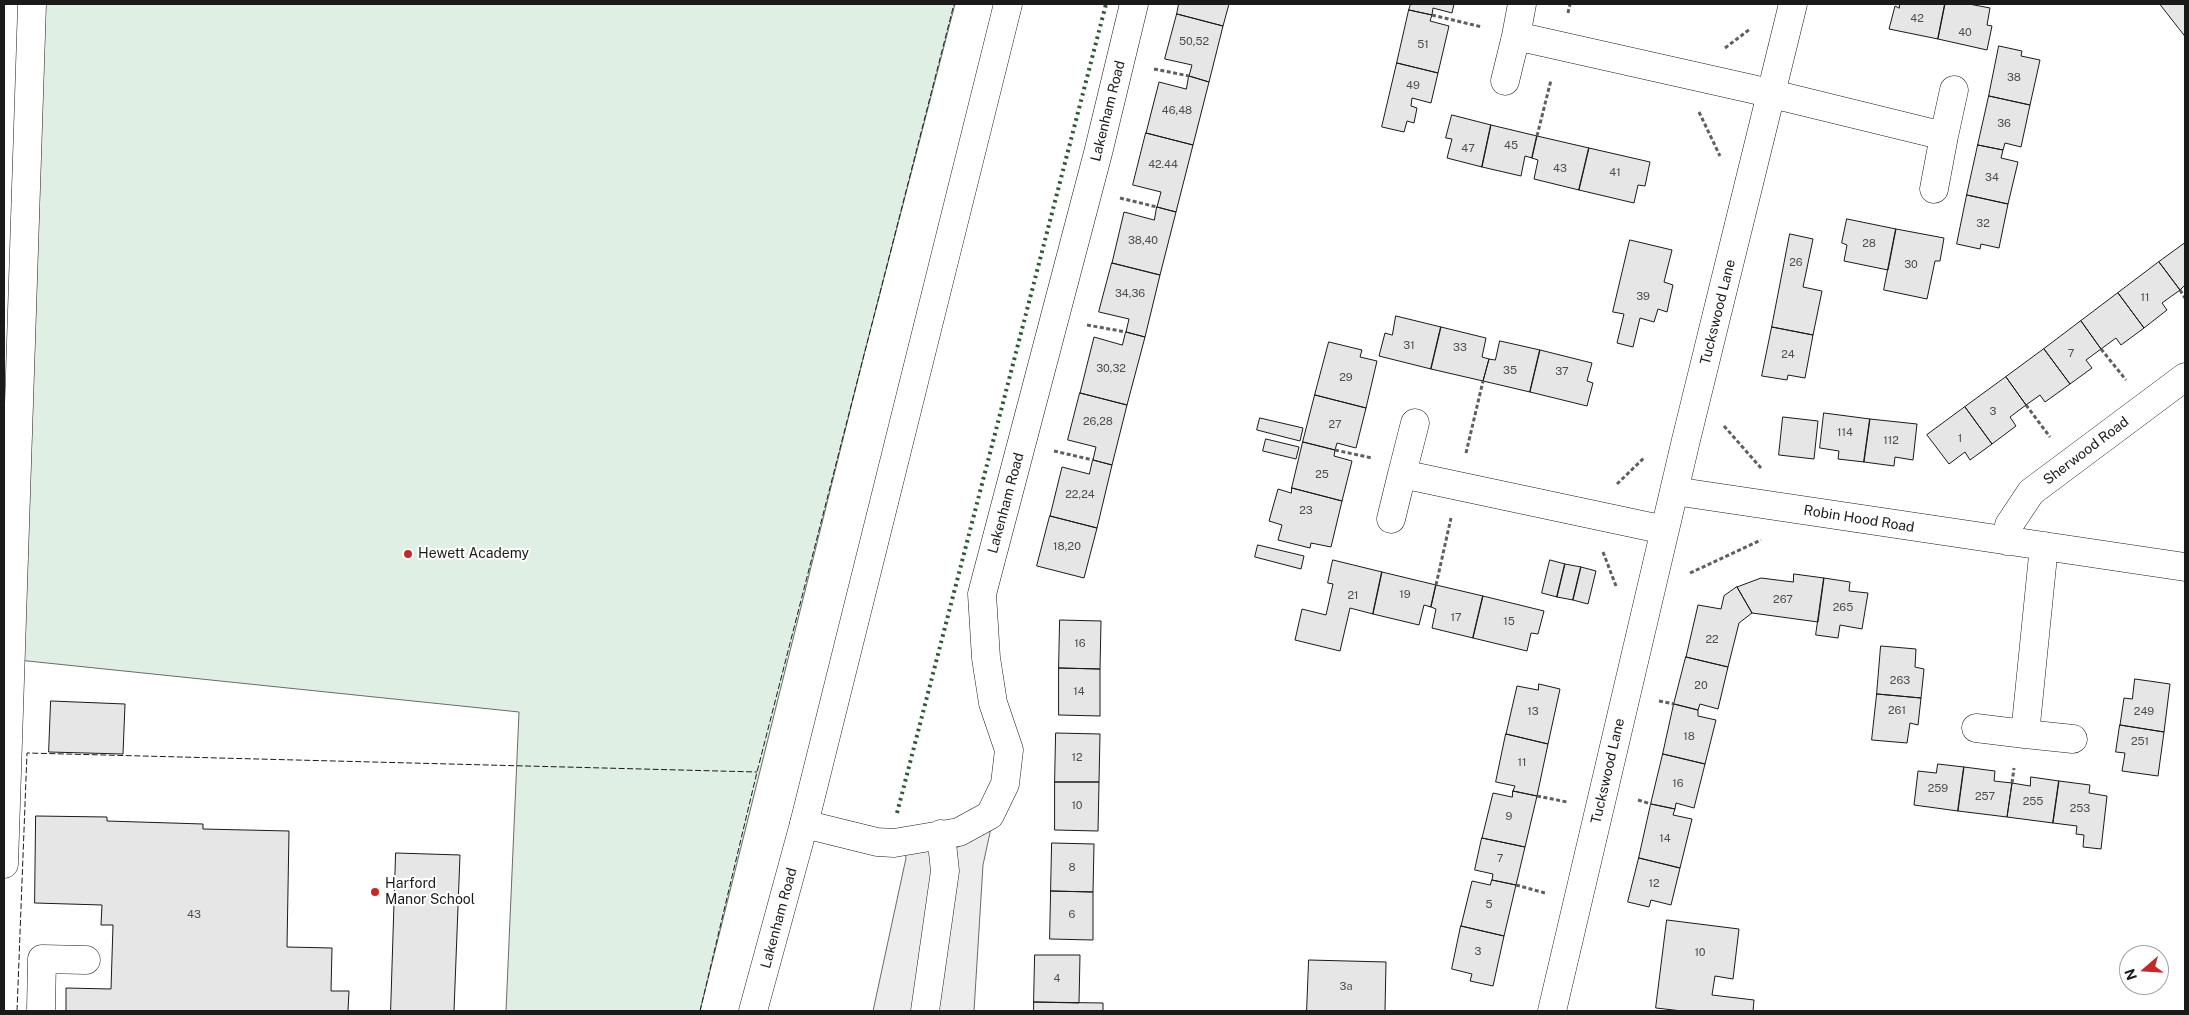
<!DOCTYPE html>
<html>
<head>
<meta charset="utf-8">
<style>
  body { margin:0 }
  #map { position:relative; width:2189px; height:1015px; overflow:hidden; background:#fff; font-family:"Public Sans",sans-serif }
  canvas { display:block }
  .frame { position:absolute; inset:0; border:5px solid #1a1a1a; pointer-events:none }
  .north { position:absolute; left:2119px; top:945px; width:50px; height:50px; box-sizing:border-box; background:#fff; border:1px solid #a3a3a3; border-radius:50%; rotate:251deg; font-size:14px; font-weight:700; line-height:20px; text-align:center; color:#1a1a1a }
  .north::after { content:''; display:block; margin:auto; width:18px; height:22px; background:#c62828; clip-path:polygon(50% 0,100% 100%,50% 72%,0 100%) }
</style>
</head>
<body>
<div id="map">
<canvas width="2189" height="1015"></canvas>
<div class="frame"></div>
<div class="north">N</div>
</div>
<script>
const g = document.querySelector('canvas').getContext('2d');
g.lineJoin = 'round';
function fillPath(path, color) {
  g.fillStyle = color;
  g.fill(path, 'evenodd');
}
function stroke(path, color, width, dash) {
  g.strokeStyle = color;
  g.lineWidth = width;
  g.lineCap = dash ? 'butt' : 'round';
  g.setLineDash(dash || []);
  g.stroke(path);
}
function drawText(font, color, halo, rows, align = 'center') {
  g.font = font + ' "Public Sans",sans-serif';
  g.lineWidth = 4;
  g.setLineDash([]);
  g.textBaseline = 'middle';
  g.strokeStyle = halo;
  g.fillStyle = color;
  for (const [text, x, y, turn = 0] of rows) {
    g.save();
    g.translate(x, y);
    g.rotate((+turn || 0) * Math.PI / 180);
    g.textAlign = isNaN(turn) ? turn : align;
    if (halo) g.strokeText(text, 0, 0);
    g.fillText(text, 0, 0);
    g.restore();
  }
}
const green = new Path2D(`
  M40 4H955L864 355 700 1011H506L519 712 18 660Z`);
fillPath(green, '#e0efe3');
stroke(green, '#6a6a6a', 1);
const parking = new Path2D(`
  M991 828 983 865 974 1011H873L906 858 903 846 954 849Z`);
fillPath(parking, '#ededed');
stroke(parking, '#6a6a6a', 1);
const building = new Path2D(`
  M1179 4H1229L1223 26 1177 14Z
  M1411 4H1454L1452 13 1433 8 1432 15 1409 10Z
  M1900 4H1945L1938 39 1889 29 1895 6 1899 8Z
  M1945 4H1969L1990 8 1987 25 1992 26 1987 50 1938 39Z
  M2160 4H2185V36Z
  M1409 10 1432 15 1430 21 1449 26 1438 73 1397 63Z
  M1177 14 1223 26 1209 82 1189 76 1192 65 1165 59Z
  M1999 46 2022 51 2021 56 2040 60 2030 105 1989 96Z
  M1397 63 1438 73 1431 103 1412 98 1411 106 1417 108 1414 123 1407 121 1404 132 1382 127Z
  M1189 76 1209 82 1193 145 1146 133 1159 82 1186 89Z
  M1989 96 2030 105 2021 147 2005 143 2003 150 1978 145Z
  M1452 115 1491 125 1482 167 1447 158 1452 139 1446 138Z
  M1491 125 1537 136 1532 158 1525 156 1521 176 1482 167Z
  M1146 133 1193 145 1176 212 1157 207 1161 192 1133 185Z
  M1537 136 1589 148 1579 190 1534 179 1538 160 1532 158Z
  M1978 145 2003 150 2001 158 2018 162 2008 204 1967 195Z
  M1589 148 1650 162 1645 186 1638 185 1634 203 1579 190Z
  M1967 195 2008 204 1999 248 1981 244 1980 249 1957 244Z
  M1157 207 1176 212 1160 275 1112 263 1124 212 1154 220Z
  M1847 219 1896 229 1888 270 1844 261 1847 245 1842 243Z
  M1896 229 1944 238 1940 261H1935L1927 299 1884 290Z
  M1790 234 1813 239 1803 287 1822 291 1813 335 1772 327Z
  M1630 240 1672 250 1664 282 1673 285 1667 312 1658 309 1654 322 1640 318 1633 347 1617 343 1624 314 1613 312Z
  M2185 243V285L2180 290 2159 262Z
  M2159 262 2180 290 2162 303 2167 310 2144 328 2118 293Z
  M1112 263 1160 275 1145 337 1126 332 1129 319 1099 312Z
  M2118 293 2144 328 2121 345 2116 338 2101 349 2081 321Z
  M1396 316 1441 327 1431 369 1379 356 1385 333 1392 335Z
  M2081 321 2101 349 2086 360 2092 368 2070 384 2044 349Z
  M1441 327 1486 338 1482 357 1489 359 1483 381 1431 369Z
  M1772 327 1813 335 1805 378 1788 375 1787 380 1762 376Z
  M1126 332 1145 337 1127 405 1080 393 1094 337 1122 345Z
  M1500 341 1540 350 1530 392 1483 381 1489 359 1495 360Z
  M1329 342 1362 350 1360 357 1377 361 1366 408 1315 395Z
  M2044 349 2070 384 2045 402 2040 395 2026 405 2006 377Z
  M1540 350 1592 363 1587 381 1593 383 1587 406 1530 392Z
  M2006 377 2026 405 2010 417 2016 426 1992 444 1965 407Z
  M1080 393 1127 405 1112 465 1093 460 1096 447 1068 440Z
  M1315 395 1366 408 1356 448 1337 443 1335 450 1303 442Z
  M1965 407 1992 444 1970 460 1965 452 1949 464 1927 435Z
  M1824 413 1870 419 1864 462 1838 459 1839 451 1820 448Z
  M1783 417 1818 421 1814 459 1779 455Z
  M1260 418 1303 428 1300 441 1257 430Z
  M1870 419 1917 424 1913 460 1895 457 1894 466 1864 462Z
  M1266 439 1299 447 1296 459 1263 451Z
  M1303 442 1335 450 1334 456 1352 461 1342 501 1292 488Z
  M1093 460 1112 465 1097 528 1050 516 1062 467 1089 474Z
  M1292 488 1342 501 1331 547 1311 543 1310 548 1278 540 1282 525 1269 521 1278 489 1291 493Z
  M1050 516 1097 528 1084 578 1037 566Z
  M1258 545 1304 556 1301 569 1255 557Z
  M1333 560 1382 572 1373 614 1350 608 1340 651 1295 640 1302 609 1326 615 1333 584 1328 583Z
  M1550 560 1565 564 1557 597 1542 593Z
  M1565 564 1581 567 1573 600 1557 597Z
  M1581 567 1596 571 1588 604 1573 600Z
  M1382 572 1436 585 1431 607 1424 605 1419 625 1373 614Z
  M1794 574 1824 578 1818 622 1752 613 1737 587 1761 578 1793 582Z
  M1824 578 1850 582 1849 591 1868 593 1862 629 1840 625 1838 638 1816 635Z
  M1436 585 1483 596 1473 638 1432 628 1436 609 1431 607Z
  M1737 587 1752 613 1739 623 1728 667 1686 657 1698 605 1721 609 1724 596Z
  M1483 596 1544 611 1538 634 1531 633 1527 651 1473 638Z
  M1060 620 1101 621 1100 669 1059 668Z
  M1881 646 1916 649 1915 667 1924 669 1921 698 1877 694Z
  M1686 657 1728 667 1718 709 1700 704 1698 710 1674 704Z
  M1059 668 1100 669V716L1059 715Z
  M2135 679 2170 684 2164 732 2120 725 2124 698 2132 699Z
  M1539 684 1560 689 1548 744 1506 734 1517 686 1538 690Z
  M1877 694 1921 698 1918 725 1910 723 1907 743 1872 740Z
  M51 701 125 704 123 754 49 752Z
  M1674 704 1698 710V716L1716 720 1705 764 1663 754Z
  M2120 725 2164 732 2158 776 2122 771 2125 753 2116 752Z
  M1056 733 1100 734 1099 782H1055Z
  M1506 734 1548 744 1537 796 1513 791 1515 786 1496 782Z
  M1663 754 1705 764 1694 808 1676 803 1675 809 1651 804Z
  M1938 764 1964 767 1958 811 1914 805 1918 771 1936 773Z
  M1964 767 1995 771 1994 781 2012 783 2007 817 1958 811Z
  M2031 777 2059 781 2053 823 2007 817 2012 783 2030 786Z
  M2059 781 2090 785 2089 793 2107 796 2101 849 2083 847 2084 835 2076 834 2077 826 2053 823Z
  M1055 782H1099L1098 831 1055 830Z
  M1513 791 1537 796 1525 847 1482 838 1493 793 1512 797Z
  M1651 804 1675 809 1673 815 1692 819 1680 868 1639 858Z
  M36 816 107 817V821L203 824V829L289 831 287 947 332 948 331 991H349L348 1011H66V988L111 989 113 925H101L102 905 35 903Z
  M1482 838 1525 847 1516 885 1492 880 1493 874 1475 870Z
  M1052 843 1094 844 1093 892 1051 891Z
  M396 853 460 855 454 1011H391Z
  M1639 858 1680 868 1671 905 1651 900 1649 907 1628 902Z
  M1492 880 1516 885 1504 936 1461 926 1472 881 1490 885Z
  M1051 891 1093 892V940L1050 939Z
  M1667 920 1739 929 1733 979 1715 976 1712 995 1754 1000 1753 1011H1682L1656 1008Z
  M1461 926 1504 936 1493 986 1470 981 1472 974 1452 969Z
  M1035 955H1080L1079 1003 1034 1002Z
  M1309 960 1386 962 1385 1011H1307Z
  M1034 1002 1103 1003V1011H1034Z`);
fillPath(building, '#e6e6e6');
stroke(building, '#1a1a1a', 1);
const minor = new Path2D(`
  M1522 4 1516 36 1752 89 1944 136 1954 90
  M1505 81 1516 36
  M1934 189 1944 136
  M1415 423 1402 474 1665 530
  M1674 491 2185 567
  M1391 519 1402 474
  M2007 541 2009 525 2031 492 2185 377
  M1976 728 2025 734 2044 546
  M2025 734 2073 739
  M804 824 877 842 894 843 959 832 990 815 1005 784 1009 750 993 703 986 658 982 594 1098 153 1134 4
  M4 864 32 4
  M41 1011 42 959 86 960
  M925 1011 945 871 941 834
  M1552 1011 1686 440 1793 4`);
const highway = new Path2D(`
  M753 1011 804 824 1008 4`);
stroke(minor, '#1a1a1a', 29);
stroke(highway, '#1a1a1a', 29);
stroke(new Path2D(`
  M1568 13 1570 4
  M1432 15 1482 27
  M1725 48 1750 29
  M1154 69 1189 76
  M1699 112 1720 156
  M1537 136 1551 80
  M1120 198 1157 207
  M2180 290 2185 298
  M1087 325 1126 332
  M2101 349 2126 380
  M2026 405 2050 437
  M1724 426 1761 468
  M1335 450 1372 458
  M1054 451 1093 460
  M1466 453 1483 381
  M1617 484 1645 457
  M1603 552 1616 586
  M1690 573 1761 540
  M1436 585 1451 518
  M1659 701 1674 704
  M2012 783 2014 768
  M1537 796 1567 802
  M1638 800 1651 804
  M1516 885 1545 893`), '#5f5f5f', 3, [4, 2.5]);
stroke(minor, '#fff', 28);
stroke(highway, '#fff', 28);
stroke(new Path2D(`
  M897 813 1106 4`), '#2b5a34', 4, [2.5, 4]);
stroke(new Path2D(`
  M17 1011 27 753 757 772
  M700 1011 757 772 954 4`), '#1a1a1a', 1, [6, 2.5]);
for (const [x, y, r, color] of [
  [408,554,5,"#c62828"],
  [375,892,5,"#c62828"]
]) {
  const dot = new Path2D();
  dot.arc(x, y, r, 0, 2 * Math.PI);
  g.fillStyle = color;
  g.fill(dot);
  stroke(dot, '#fff', 2);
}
drawText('11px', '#4d4d4d', null, [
  ["42",1917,19],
  ["40",1965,33],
  ["50,52",1194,42],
  ["51",1423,45],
  ["38",2014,78],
  ["49",1413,86],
  ["46,48",1177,111],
  ["36",2004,124],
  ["45",1511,146],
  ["47",1468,149],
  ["42.44",1163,165],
  ["43",1560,169],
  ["41",1615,173],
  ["34",1992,178],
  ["32",1983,224],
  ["38,40",1143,241],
  ["28",1869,244],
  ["26",1796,263],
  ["30",1911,265],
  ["34,36",1130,294],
  ["39",1643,297],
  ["11",2145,298],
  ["31",1409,346],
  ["33",1460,348],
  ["7",2071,354],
  ["24",1788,355],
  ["30,32",1111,369],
  ["35",1510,371],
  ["37",1562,372],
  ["29",1346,378],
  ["3",1993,412],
  ["26,28",1098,422],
  ["27",1335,425],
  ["114",1845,433],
  ["1",1960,439],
  ["112",1891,441],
  ["25",1322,475],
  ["22,24",1080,495],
  ["23",1306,511],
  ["18,20",1067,547],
  ["19",1405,595],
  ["21",1353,596],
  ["267",1783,600],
  ["265",1843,608],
  ["17",1456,618],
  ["15",1509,622],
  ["22",1712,640],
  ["16",1080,644],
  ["263",1900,681],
  ["20",1701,686],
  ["14",1079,692],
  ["261",1897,711],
  ["13",1533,712],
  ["249",2144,712],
  ["18",1689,737],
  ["251",2140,742],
  ["12",1077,758],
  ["11",1522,763],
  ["16",1678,784],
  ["259",1938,789],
  ["257",1985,797],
  ["255",2033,802],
  ["10",1077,806],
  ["253",2080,809],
  ["9",1509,817],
  ["14",1665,839],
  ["7",1500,859],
  ["8",1072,868],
  ["12",1654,884],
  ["5",1489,905],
  ["43",194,915],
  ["6",1072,915],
  ["3",1478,952],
  ["10",1700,953],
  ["4",1057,979],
  ["3a",1346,987]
]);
drawText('14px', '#1a1a1a', '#fff', [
  ["Lakenham Road",1108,111,-76],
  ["Tuckswood Lane",1718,312,-76],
  ["Sherwood Road",2086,451,-37],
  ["Lakenham Road",1006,503,-75],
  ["Robin Hood Road",1859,519,9],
  ["Tuckswood Lane",1608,771,-77],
  ["Lakenham Road",779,918,-75]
]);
drawText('14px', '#1a1a1a', '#fff', [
  ["Hewett Academy",418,554],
  ["Harford",385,884],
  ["Manor School",385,900]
], 'left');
</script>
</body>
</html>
